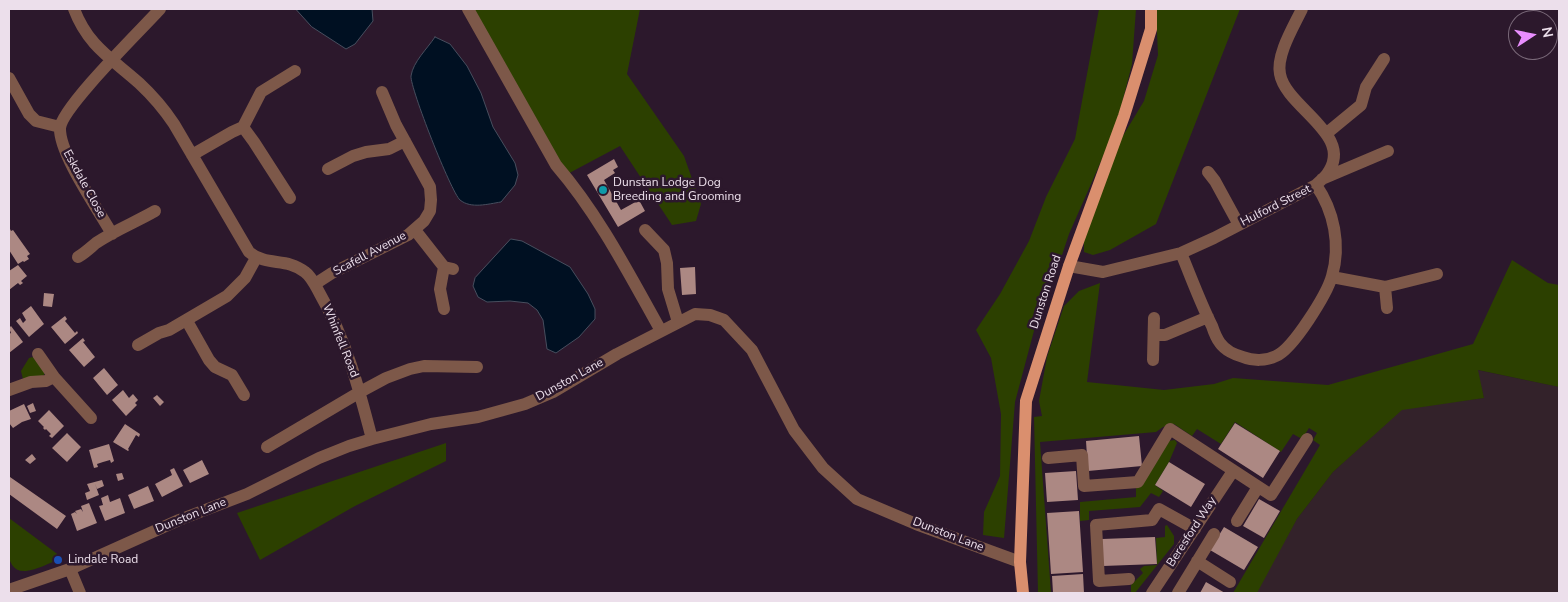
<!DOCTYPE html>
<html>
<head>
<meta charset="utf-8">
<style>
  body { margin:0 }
  #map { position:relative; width:1568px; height:602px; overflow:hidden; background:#2c182c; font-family:"Nunito Sans",sans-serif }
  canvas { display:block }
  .frame { position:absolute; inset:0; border:10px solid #ecdfeb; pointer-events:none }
  .north { position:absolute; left:1508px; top:10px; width:50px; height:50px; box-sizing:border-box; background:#2c182c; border:1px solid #796878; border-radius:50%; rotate:79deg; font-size:14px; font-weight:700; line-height:20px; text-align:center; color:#ecdfeb }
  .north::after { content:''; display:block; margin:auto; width:18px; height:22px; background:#e98efe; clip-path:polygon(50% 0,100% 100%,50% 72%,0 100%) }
</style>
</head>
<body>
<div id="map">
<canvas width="1568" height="602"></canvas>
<div class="frame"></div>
<div class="north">N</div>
</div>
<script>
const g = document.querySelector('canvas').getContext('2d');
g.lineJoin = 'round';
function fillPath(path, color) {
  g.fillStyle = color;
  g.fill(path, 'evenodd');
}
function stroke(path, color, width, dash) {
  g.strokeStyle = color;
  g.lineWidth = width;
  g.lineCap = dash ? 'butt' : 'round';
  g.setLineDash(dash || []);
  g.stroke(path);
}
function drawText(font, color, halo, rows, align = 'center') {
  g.font = font + ' "Nunito Sans",sans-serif';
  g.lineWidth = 5;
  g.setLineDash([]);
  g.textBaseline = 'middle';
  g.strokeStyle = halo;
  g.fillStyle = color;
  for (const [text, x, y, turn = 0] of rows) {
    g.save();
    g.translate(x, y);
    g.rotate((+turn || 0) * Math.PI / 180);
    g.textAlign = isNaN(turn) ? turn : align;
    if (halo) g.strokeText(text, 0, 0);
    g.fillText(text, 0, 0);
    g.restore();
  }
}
fillPath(new Path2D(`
  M1477 370 1559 387V593H1253L1297 519 1333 472 1402 409 1484 398Z`), '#33222a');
fillPath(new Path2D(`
  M469 9H640L627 74 684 156 701 204 696 221 672 225 620 146 560 178Z
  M1099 9H1136L1132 64 1116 127 1069 234 1056 273 1047 282 1015 402 1004 538 983 535 984 512 1000 476 1001 414 991 358 976 330 1000 294 1029 241 1046 197 1075 139Z
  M1156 9H1240L1156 224 1110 250 1093 255 1084 252V238L1118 144 1144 101 1158 55Z
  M1512 260 1548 283 1559 285V387L1478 370 1484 398 1402 410 1333 472 1297 519 1257 593H1233L1320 445 1313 440 1317 433 1309 428 1302 439 1293 434 1281 452 1235 422 1221 444 1197 429 1192 436 1174 424 1163 427 1156 432 1040 442 1051 593H1038L1034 417 1042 416 1039 401 1047 357 1064 306 1079 291 1100 283 1087 382 1164 390 1214 384 1233 378 1328 385 1473 344Z
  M33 357 45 372 44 375 42 376 23 379 21 371 29 358Z
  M1175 440 1177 443 1169 462 1155 485 1163 491 1159 497 1151 493 1140 507 1089 511V520L1080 521V502L1136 497V488L1168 441Z
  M446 443V461L355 506 260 560 237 513Z
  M9 518 60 556V559C49 563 37 570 26 571 1 573 9 534 9 518Z
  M1167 525 1174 536V544L1135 593H1131V585L1143 573 1140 569 1144 566 1157 565 1156 538 1165 537V526Z`), '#2c4000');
const water = new Path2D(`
  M296 9H372L373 21 355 44 346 49 312 27Z
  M435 37 450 44 467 66 481 93 493 127 515 163 518 175 515 185 501 202C488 204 471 209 460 200 451 192 410 88 411 76 413 62 427 49 435 37Z
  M511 239 522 241 570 267 588 294 595 309V319L579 337 556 353 547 349 543 320 537 310 528 303 510 301 487 302 478 297 473 286 475 278Z`);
fillPath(water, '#001022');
stroke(water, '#474e5e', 1);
fillPath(new Path2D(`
  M614 159 618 167 613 170 615 173 604 180 621 210 639 200 645 211 618 227 587 175Z
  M9 227 11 231 13 230 30 254 27 256 29 259 24 262 23 261 18 264 9 250Z
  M18 265 27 276 21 281 23 283 20 285 18 283 9 290V271Z
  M695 267 696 294 682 295 680 268Z
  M44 293 54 294 52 307 43 306Z
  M31 306 44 324 29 337 16 321 20 318 23 323 26 320 22 313Z
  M65 316 67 319 65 321 75 333 77 331 78 333 65 344 51 327Z
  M11 326 23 342 9 353V334L11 333 9 328Z
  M83 338 85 341 83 342 95 357 84 367 69 350Z
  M104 368 118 385 107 395 93 378Z
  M123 390 129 398 133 394 138 400 135 403 137 405 126 416 112 400Z
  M157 395 164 402 160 406 153 398Z
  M33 403 36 411 30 413 27 406Z
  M24 404 31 419 22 422 13 428 9 423V411Z
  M49 410 64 426 52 438 49 436 51 434 46 429 45 430 43 428 44 427 38 421Z
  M1235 423 1280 451 1263 478 1218 449Z
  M125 424 140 434 139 437 136 435 128 449 129 450 128 451 113 442Z
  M67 433 81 447 67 462 52 448Z
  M1139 436 1142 466 1088 471 1086 441Z
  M109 444 114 461 111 463 110 460 103 462 97 464 98 467 94 468 89 450Z
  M32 454 36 459 30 464 25 460Z
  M202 460 209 474 190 483 183 470Z
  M1169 462 1205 484 1191 507 1155 485Z
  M174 468 183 486 162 497 155 484 172 475 170 470Z
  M1076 471 1078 500 1047 502 1045 473Z
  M122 473 124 479 118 481 116 474Z
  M10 477 66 516 57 529 9 494Z
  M102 480 104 486 97 489 95 484 99 495 87 500 85 493 90 491 87 484Z
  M148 486 154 501 134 509 128 495Z
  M108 495 110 502 120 498 125 513 105 521 99 506 103 505 101 498Z
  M1259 499 1280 511 1264 538 1243 526Z
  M89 503 97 523 77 531 71 514 75 512 77 514 75 511 81 509 83 512 81 506Z
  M1079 511 1083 572 1051 574 1047 513Z
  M1224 527 1258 547 1244 570 1210 550Z
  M1155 537 1157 564 1103 566 1102 539Z
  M1083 574 1084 593H1053L1052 576Z
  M1206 582 1225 593H1200Z`), '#ac8883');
stroke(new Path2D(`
  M74 9C88 46 111 58 139 83 153 96 164 109 174 124L249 252C267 267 286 257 305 272 312 277 316 287 320 294 346 339 359 389 372 439
  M468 9 556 165C599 215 629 274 661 331
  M9 78 29 114 36 121 60 127
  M243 127 261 92 295 71
  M1327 133 1361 105 1366 87 1384 59
  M192 155 232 132 243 127 254 142 290 198
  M328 169 353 156 366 152 389 149 405 141
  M1208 172 1215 181 1239 225
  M1322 179 1388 151
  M415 230 444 267 453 269
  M645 230 664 250 667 263 668 289 678 322
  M112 234C98 209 59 154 60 128 62 107 142 29 160 9
  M1181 253C1191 277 1200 302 1212 326 1214 332 1217 339 1220 343 1225 350 1235 355 1243 357 1253 361 1266 361 1276 356 1293 349 1327 294 1332 276 1341 245 1334 211 1316 185
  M78 257C85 253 90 248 96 243 115 230 136 222 155 211
  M1069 266 1103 272 1181 253 1214 238 1316 185C1320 181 1324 178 1327 174 1356 135 1286 108 1280 74 1276 55 1294 26 1302 9
  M444 267 440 289 444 309
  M1332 277 1385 287 1437 274
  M315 284 332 273 408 235 424 221 430 211 431 200 430 187 396 125 382 92
  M1385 287 1387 308
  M187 321 209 360 215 367 232 375 244 395
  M1154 335H1165L1208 317
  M138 345 159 333 169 330 227 296 245 278 256 258
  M38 354 54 377
  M1153 360 1154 318
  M9 390 31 382 46 381 54 377 91 418
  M267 447 360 392 386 378 410 369 424 366 477 367
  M1048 458 1082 455 1084 486 1138 482 1170 429 1271 495 1307 439
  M1237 521 1258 487
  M1197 561 1230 582
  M70 569 80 593
  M1129 579 1099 581 1096 525 1152 520 1159 509 1195 529
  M9 590 70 569 179 520 247 494 319 458 349 446 372 439 431 424 478 417 525 404 553 392 617 354 695 314 710 315 724 320 752 350 794 430 823 468 857 499 916 524 1020 562
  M1152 593 1233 471
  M1178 593 1214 534`), '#7d5849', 12);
stroke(new Path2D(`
  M1023 593 1020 562 1026 401 1069 266 1124 116 1151 29V9`), '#da8f6e', 12);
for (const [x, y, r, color] of [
  [603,190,5,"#0f9aa8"],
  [58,560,5,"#1a4fb4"]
]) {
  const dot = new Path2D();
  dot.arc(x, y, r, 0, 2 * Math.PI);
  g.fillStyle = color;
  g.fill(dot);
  stroke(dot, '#2c182c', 2);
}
drawText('12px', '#ecdfeb', '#2c182c', [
  ["Dunstan Lodge Dog",613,183],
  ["Breeding and Grooming",613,197],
  ["Lindale Road",68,560]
], 'left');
drawText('12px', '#ecdfeb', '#2c182c', [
  ["Eskdale Close",84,184,61],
  ["Hulford Street",1276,206,-27],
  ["Scafell Avenue",370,254,-28],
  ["Dunston Road",1046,292,-72],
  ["Whinfell Road",340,341,68],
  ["Dunston Lane",570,380,-29],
  ["Dunston Lane",191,516,-22],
  ["Beresford Way",1192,532,-57],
  ["Dunston Lane",948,535,21]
]);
</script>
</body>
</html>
